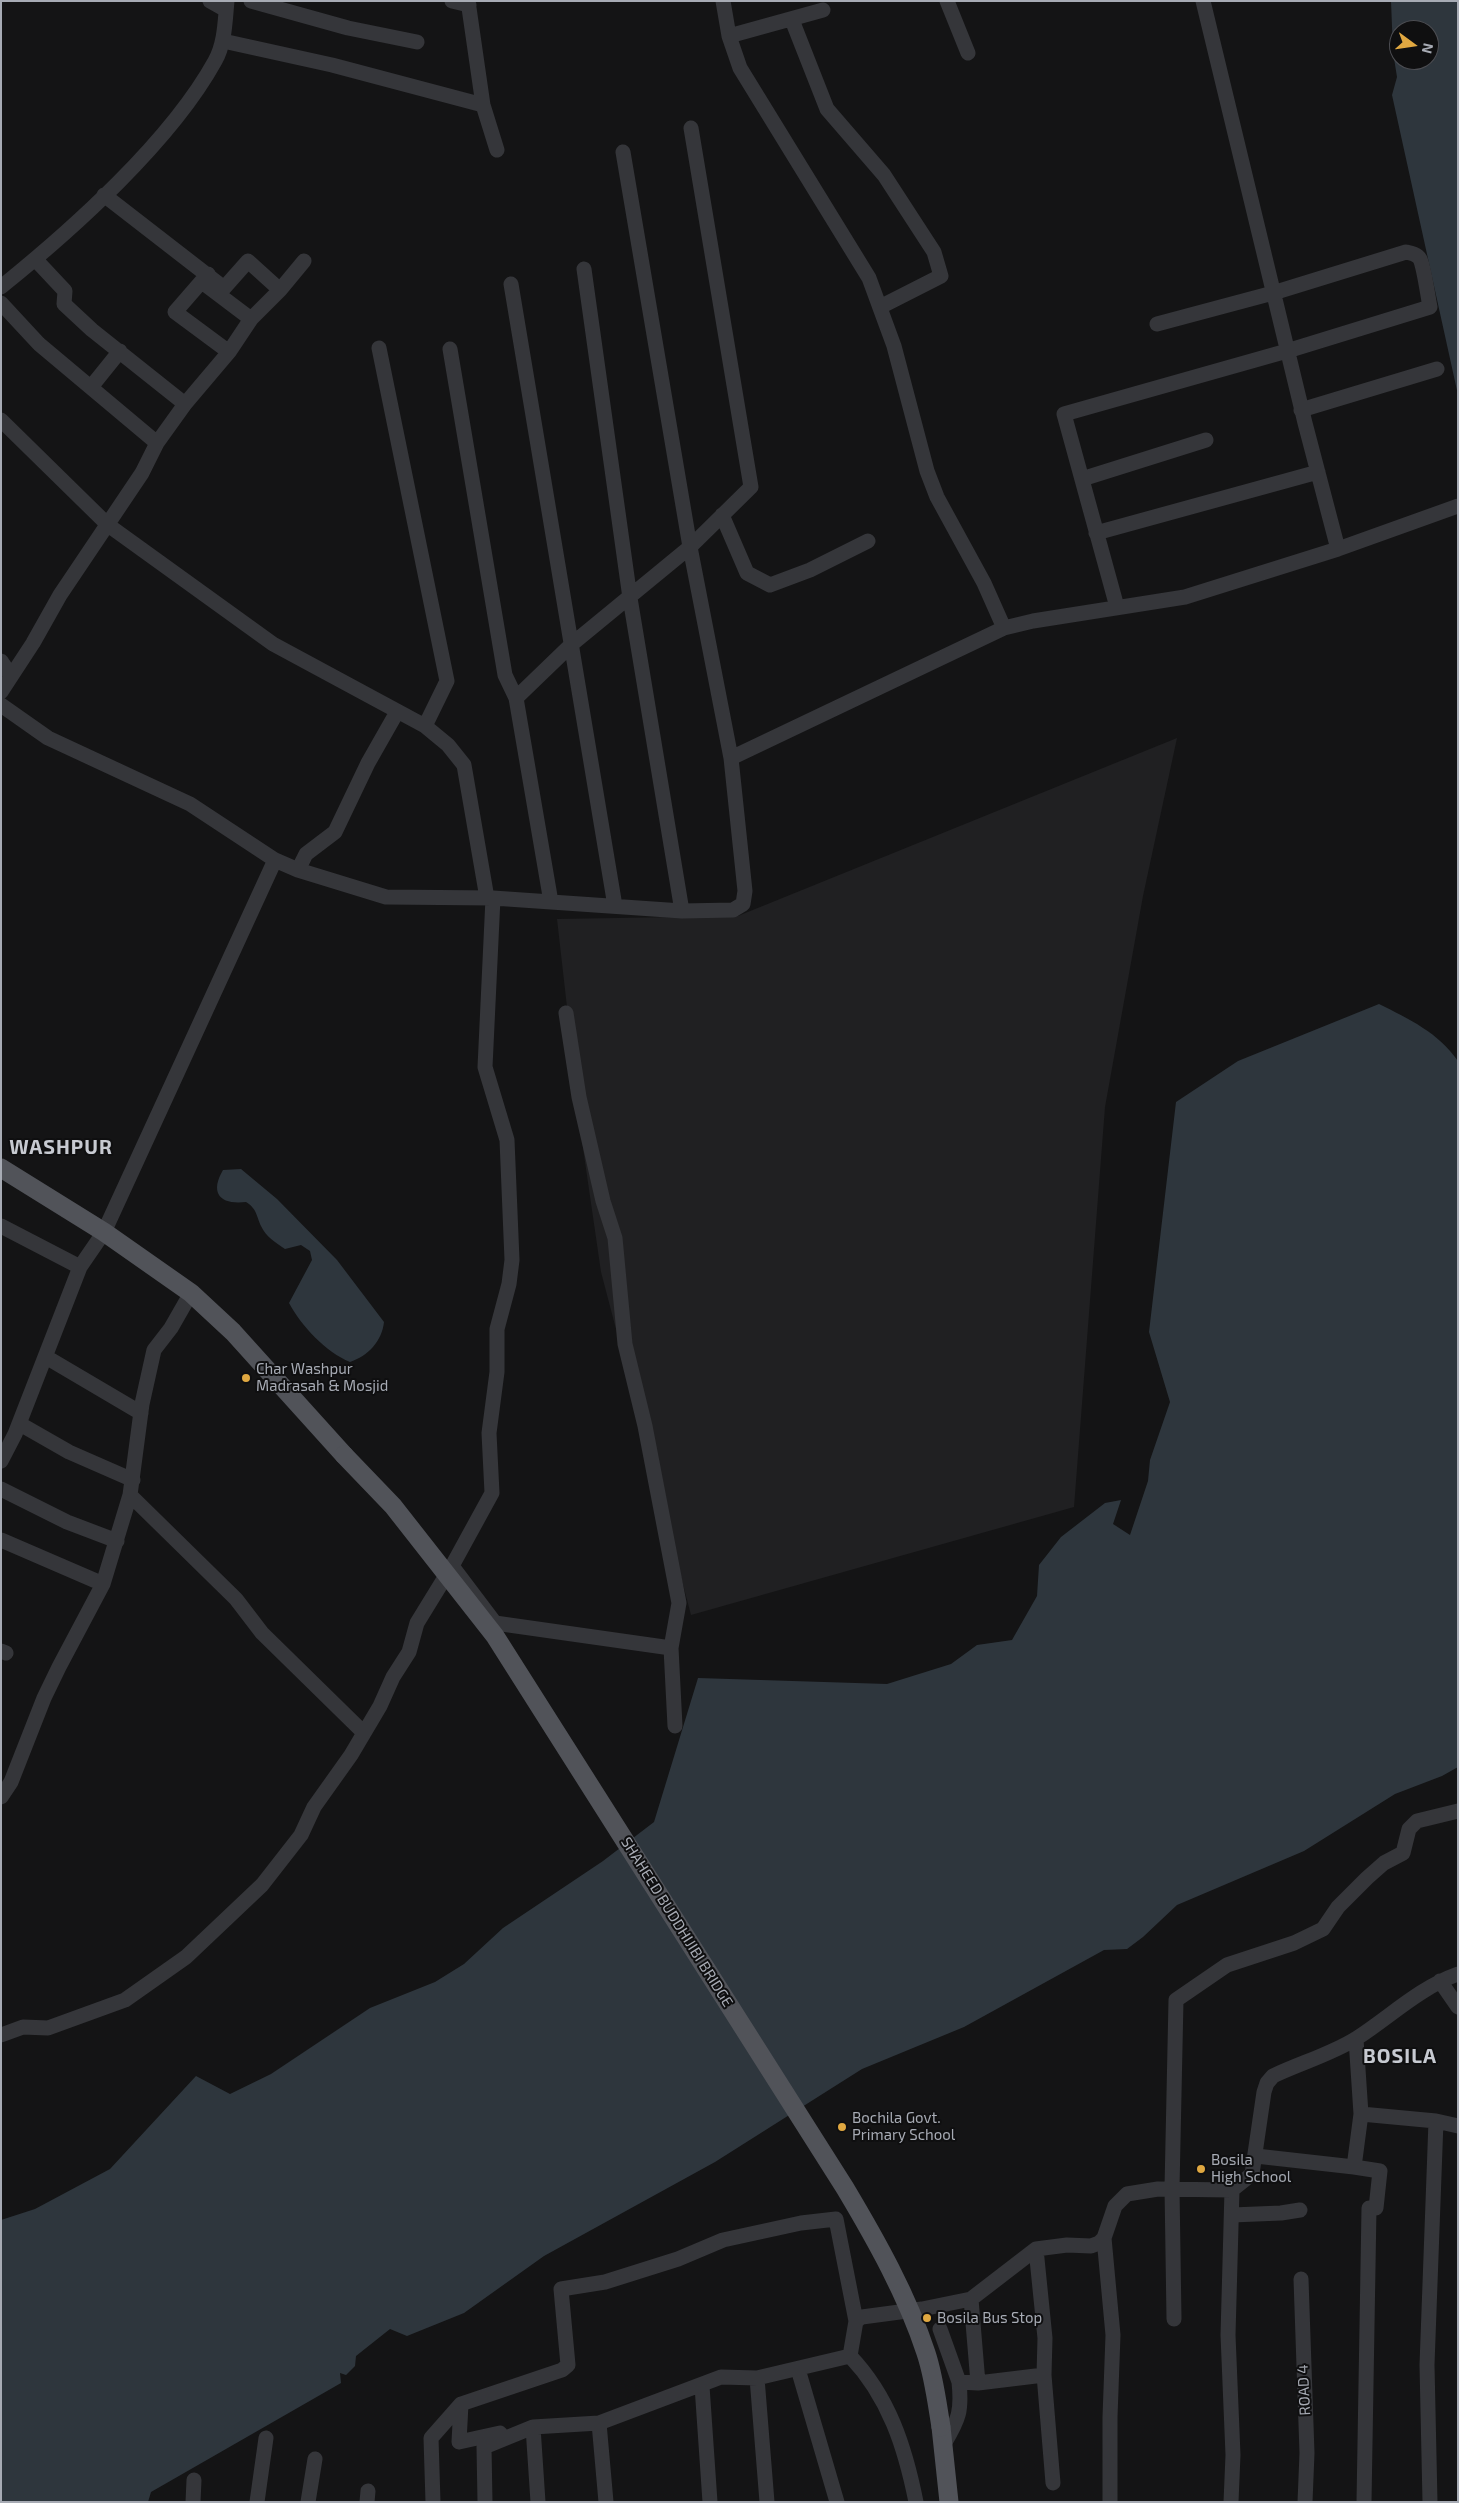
<!DOCTYPE html>
<html>
<head>
<meta charset="utf-8">
<style>
  body { margin:0 }
  #map { position:relative; width:1459px; height:2503px; overflow:hidden; background:#141415; font-family:"Exo 2",sans-serif }
  canvas { display:block }
  .frame { position:absolute; inset:0; border:2px solid #a7abb4; pointer-events:none }
  .north { position:absolute; left:1389px; top:20px; width:50px; height:50px; box-sizing:border-box; background:#0f0f10; border:1px solid #4c4d52; border-radius:50%; rotate:104deg; font-size:14px; font-weight:700; line-height:20px; text-align:center; color:#a7abb4 }
  .north::after { content:''; display:block; margin:auto; width:18px; height:22px; background:#e0a841; clip-path:polygon(50% 0,100% 100%,50% 72%,0 100%) }
</style>
</head>
<body>
<div id="map">
<canvas width="1459" height="2503"></canvas>
<div class="frame"></div>
<div class="north">N</div>
</div>
<script>
const g = document.querySelector('canvas').getContext('2d');
g.lineJoin = 'round';
function fillPath(path, color) {
  g.fillStyle = color;
  g.fill(path, 'evenodd');
}
function stroke(path, color, width, dash) {
  g.strokeStyle = color;
  g.lineWidth = width;
  g.lineCap = dash ? 'butt' : 'round';
  g.setLineDash(dash || []);
  g.stroke(path);
}
function drawText(font, color, halo, rows, align = 'center') {
  g.font = font + ' "Exo 2",sans-serif';
  g.lineWidth = 4;
  g.setLineDash([]);
  g.textBaseline = 'middle';
  g.strokeStyle = halo;
  g.fillStyle = color;
  for (const [text, x, y, turn = 0] of rows) {
    g.save();
    g.translate(x, y);
    g.rotate((+turn || 0) * Math.PI / 180);
    g.textAlign = isNaN(turn) ? turn : align;
    if (halo) g.strokeText(text, 0, 0);
    g.fillText(text, 0, 0);
    g.restore();
  }
}
fillPath(new Path2D(`
  M1177 738 1143 896 1105 1107 1074 1507 691 1615 601 1272 583 1148 557 919 738 916Z`), '#202022');
fillPath(new Path2D(`
  M1391 1H1458V395L1392 95 1397 77 1393 52ZM1399 30H1429V60H1399Z
  M1379 1004C1409 1019 1439 1033 1458 1061V1767L1442 1776 1395 1794 1304 1851 1177 1905 1143 1937 1127 1949 1104 1950 964 2027 862 2069 715 2162 544 2256 464 2313 407 2336 390 2329 356 2356 355 2366 346 2375 340 2373 341 2383 151 2492 148 2502H1V2220L35 2209 110 2169 196 2076 230 2094 271 2074 370 2008 435 1982 464 1964 503 1928 603 1861 654 1822 698 1678 887 1684 951 1664 977 1645 1012 1640 1037 1596 1039 1565 1061 1537 1105 1503 1121 1500 1113 1524 1130 1535 1148 1481 1150 1460 1170 1402 1149 1332 1176 1102 1238 1061Z
  M241 1169 277 1199 337 1260 384 1322C382 1341 368 1356 350 1362 326 1352 302 1327 289 1303L312 1260 310 1251 301 1245 285 1249C275 1242 266 1237 261 1226 256 1215 257 1209 246 1202 221 1205 209 1194 223 1170Z`), '#2e363d');
stroke(new Path2D(`
  M210 1 226 10
  M251 1 348 28 417 42
  M452 1 469 5
  M468 1 483 105 497 150
  M723 1 729 36 740 68 869 278 894 346 927 471 937 497 984 583 1004 628
  M947 1 968 53
  M1203 1 1305 423 1338 549
  M792 20 827 109 884 175 934 252 941 276 880 307
  M729 36 823 10
  M223 41 332 65 483 105
  M623 152 690 547 731 758
  M104 195 224 288 248 261 280 290
  M35 259 65 291 64 304 92 330 185 404
  M584 269 630 598 682 911
  M208 274 175 312 229 352
  M511 284 615 906
  M206 285 251 319
  M1 287C73 229 171 141 215 61 225 43 225 21 227 1
  M1 303 39 344 157 443
  M379 348 447 681 425 726
  M450 349 505 675 516 698 551 902
  M91 387 120 351
  M1301 410 1437 369
  M1 420 108 525 273 644 425 726 448 745 464 765 487 898
  M1082 479 1206 440
  M722 515 747 573 770 585 810 570 868 541
  M1096 533 1318 472
  M1117 607 1064 414 1287 351 1430 307C1428 297 1424 267 1420 259 1417 254 1411 253 1406 252L1273 293 1157 324
  M1 661 11 676
  M1 692 33 643 60 595 142 473 157 443 185 404 229 352 251 319 280 290 304 261
  M516 698 572 644 690 547 751 487 691 128
  M1 705 48 738 190 804 275 860
  M298 870 306 854 335 832 368 763 397 712
  M566 1013 579 1097 603 1201 615 1238 625 1344 645 1426 679 1603 671 1648 675 1726
  M1 1226 80 1267
  M46 1357 141 1413
  M20 1424 69 1452 133 1480
  M1 1461 15 1434 80 1267 104 1232 275 860 298 870 386 897 493 898 682 911 733 910 743 904 745 891 731 758 1004 628 1033 621 1185 597 1338 549 1458 506
  M1 1489 67 1522 117 1541
  M130 1495 236 1599 262 1633 364 1733
  M1 1540 103 1584
  M452 1566 495 1623 671 1648
  M1 1651 6 1653
  M1 1797 11 1782 44 1698 59 1667 103 1584 130 1495 142 1404 154 1350 171 1328 191 1293
  M1440 1981 1458 2007
  M1 2035 23 2027 48 2028 125 2000 186 1957 262 1885 301 1835 314 1807 351 1755 380 1706 393 1677 409 1652 417 1623 452 1566 492 1493 489 1433 497 1372V1329L509 1284 512 1260 507 1140 485 1067 493 898
  M1361 2114 1436 2121 1458 2126
  M1256 2156 1354 2167 1361 2114 1356 2039
  M1354 2167 1380 2171 1376 2208H1369L1364 2502
  M1232 2215 1281 2213 1300 2210
  M1104 2238 1113 2335 1110 2417V2502
  M1036 2249 1045 2338 1044 2375 1053 2483
  M1301 2279 1307 2453 1305 2502
  M971 2299 978 2383
  M1174 2319 1172 2188 1176 2000 1227 1965 1294 1943 1323 1929 1338 1907 1367 1878 1384 1863 1403 1853 1409 1829 1417 1821 1458 1811
  M940 2329 959 2382 978 2383 1044 2375
  M798 2369 837 2502
  M757 2378 767 2502
  M702 2386 710 2502
  M461 2404 459 2442 500 2433
  M599 2423 606 2502
  M533 2427 538 2502
  M944 2444C959 2419 962 2411 959 2382
  M193 2502 194 2480
  M257 2502 266 2438
  M308 2502 315 2459
  M367 2502 368 2491
  M433 2502 431 2438 461 2404 562 2370 568 2365 561 2289 605 2282 678 2259 723 2240 801 2223 836 2219 856 2321
  M485 2502 484 2447 533 2427 599 2423 721 2377 757 2378 850 2356
  M916 2502C905 2447 889 2397 850 2356L856 2321 862 2317 922 2309 971 2299 1036 2249 1067 2245 1091 2246 1099 2243 1104 2238 1115 2206 1127 2194 1158 2189 1232 2190 1252 2174 1264 2092 1267 2083 1273 2076C1300 2063 1332 2054 1357 2038 1391 2016 1419 1988 1458 1974
  M1231 2502 1233 2455 1228 2335 1232 2190
  M1430 2502 1427 2365 1436 2121`), '#35363a', 15);
stroke(new Path2D(`
  M1 1168 104 1232 191 1293 233 1332 344 1455
  M941 2427 949 2502`), '#515359', 19);
stroke(new Path2D(`
  M344 1455 393 1506 495 1636 845 2188C876 2240 907 2295 926 2353 934 2377 937 2403 941 2427`), '#515359', 19);
for (const [x, y, r, color] of [
  [246,1378,5,"#e0a841"],
  [842,2127,5,"#e0a841"],
  [1201,2169,5,"#e0a841"],
  [927,2318,5,"#e0a841"]
]) {
  const dot = new Path2D();
  dot.arc(x, y, r, 0, 2 * Math.PI);
  g.fillStyle = color;
  g.fill(dot);
  stroke(dot, '#0f0f10', 2);
}
drawText('15px', '#a7abb4', '#0f0f10', [
  ["Char Washpur",256,1369],
  ["Madrasah & Mosjid",256,1386],
  ["Bochila Govt.",852,2118],
  ["Primary School",852,2135],
  ["Bosila",1211,2160],
  ["High School",1211,2177],
  ["Bosila Bus Stop",937,2318]
], 'left');
drawText('15px', '#a7abb4', '#0f0f10', [
  ["SHAHEED BUDDHIJIBI BRIDGE",677,1922,58],
  ["ROAD 4",1304,2390,-93]
]);
g.letterSpacing = '1px';
drawText('bold 20px', '#c7cad1', '#0f0f10', [
  ["WASHPUR",61,1147],
  ["BOSILA",1400,2056]
]);
g.letterSpacing = '0px';
</script>
</body>
</html>
